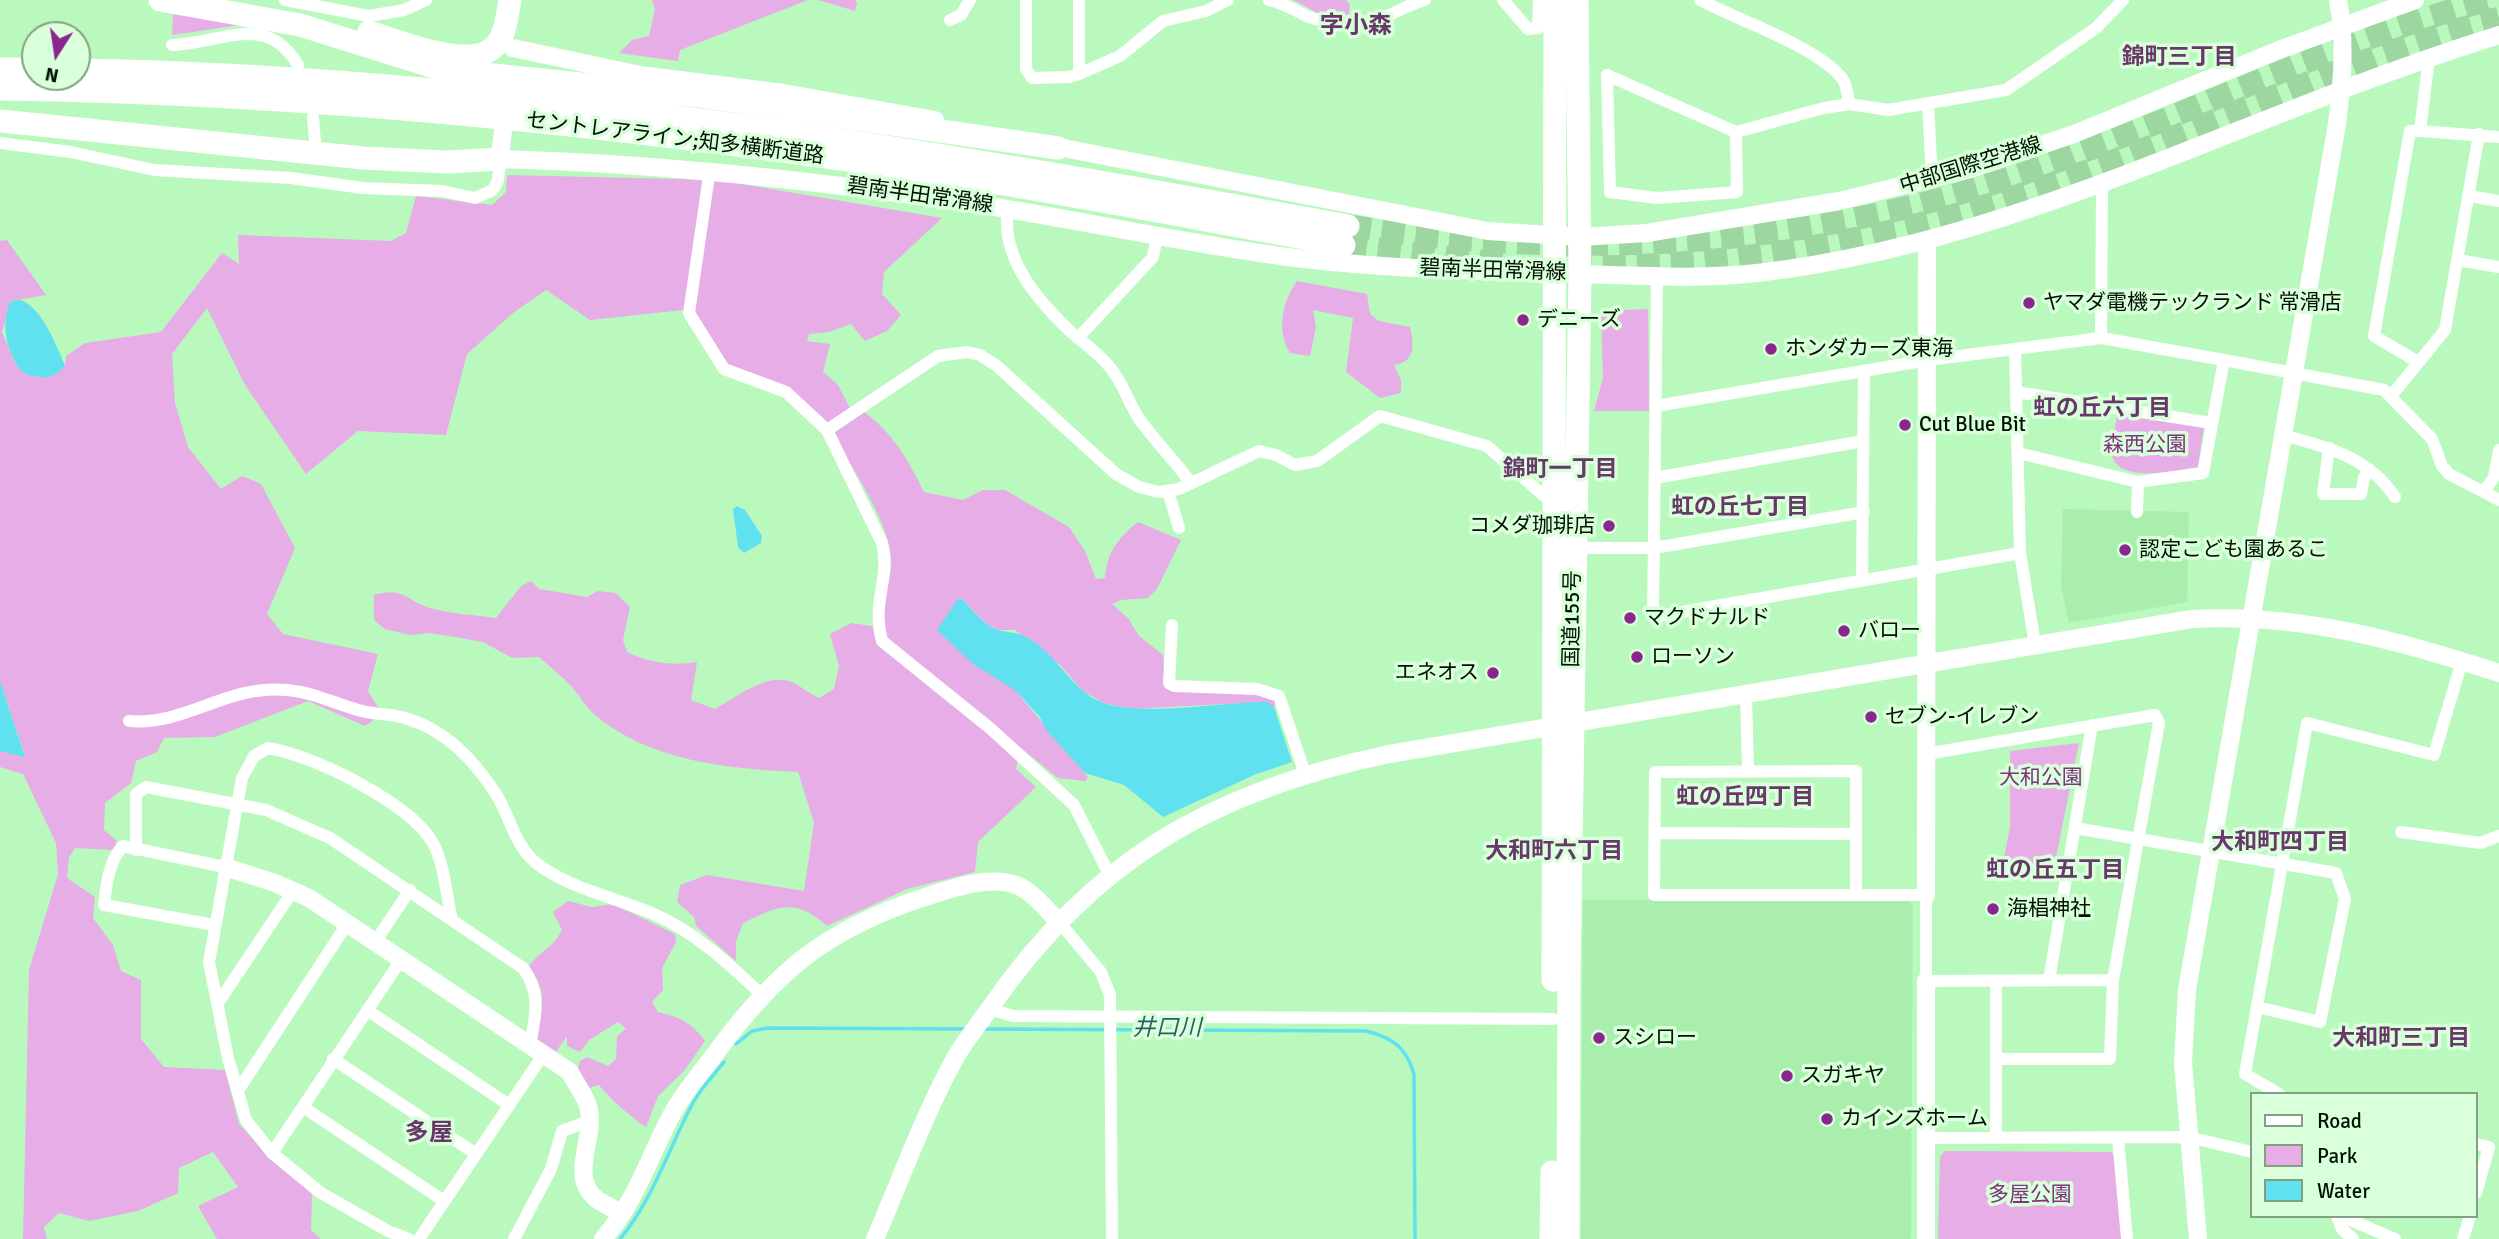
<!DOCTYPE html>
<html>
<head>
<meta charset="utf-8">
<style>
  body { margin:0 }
  #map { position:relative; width:2499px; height:1239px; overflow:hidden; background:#baf9bd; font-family:Signika,sans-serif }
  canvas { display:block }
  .legend { position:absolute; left:2250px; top:1092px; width:228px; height:126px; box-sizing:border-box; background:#daffdb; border:2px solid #83a084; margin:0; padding:9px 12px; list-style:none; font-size:21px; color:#001101 }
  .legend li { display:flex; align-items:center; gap:14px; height:35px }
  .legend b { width:35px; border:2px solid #83a084 }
  .north { position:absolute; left:21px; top:21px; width:70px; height:70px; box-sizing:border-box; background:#daffdb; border:2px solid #83a084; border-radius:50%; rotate:192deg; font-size:19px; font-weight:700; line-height:28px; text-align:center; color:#001101 }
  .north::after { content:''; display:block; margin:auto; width:24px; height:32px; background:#8a278f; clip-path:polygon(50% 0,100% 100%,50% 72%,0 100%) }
</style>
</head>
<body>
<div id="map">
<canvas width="2499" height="1239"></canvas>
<ul class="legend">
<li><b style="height:9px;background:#fff"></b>Road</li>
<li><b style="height:19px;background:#e6ade7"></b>Park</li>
<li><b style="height:19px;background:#5fe1f0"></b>Water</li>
</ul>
<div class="north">N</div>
</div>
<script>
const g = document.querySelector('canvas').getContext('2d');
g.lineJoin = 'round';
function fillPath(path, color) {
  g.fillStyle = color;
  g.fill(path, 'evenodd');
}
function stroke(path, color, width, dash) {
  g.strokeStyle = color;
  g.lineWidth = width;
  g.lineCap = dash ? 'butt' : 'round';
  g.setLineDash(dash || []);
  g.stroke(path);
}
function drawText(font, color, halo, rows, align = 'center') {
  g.font = font + ' Signika,"Noto Sans JP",sans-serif';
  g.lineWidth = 7;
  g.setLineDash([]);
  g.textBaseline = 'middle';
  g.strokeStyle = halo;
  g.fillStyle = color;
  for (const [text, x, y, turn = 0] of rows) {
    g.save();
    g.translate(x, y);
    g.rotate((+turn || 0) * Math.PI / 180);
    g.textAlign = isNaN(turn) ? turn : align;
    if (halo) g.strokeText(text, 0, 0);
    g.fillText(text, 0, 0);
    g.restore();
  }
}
fillPath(new Path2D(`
  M2063 509 2189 512 2187 602 2069 623 2061 587Z
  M1583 900H1908L1913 905 1911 1239H1581Z`), '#a9eead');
fillPath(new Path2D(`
  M652 0H808L680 50 678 61 619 53 632 40 649 36 655 9Z
  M818 0H856L857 4 855 11Z
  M1293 0H1346L1350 5 1349 15C1325 24 1312 8 1293 0Z
  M173 14 247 24 172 35Z
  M507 175 718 180 942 218 884 272 882 294 901 315 887 331 865 341 851 324 829 332 809 334 807 341 830 344 823 372 838 385 851 410 827 424C786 384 776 381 723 365L693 309 590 320 546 290 513 313 467 354 446 435 358 431 306 474 245 385 207 308 172 354 175 403 188 447 221 489 242 476 261 484 295 548 267 614 283 634 378 654 368 691 382 714 365 726 308 701 215 737 164 738 157 752 136 761 131 783 105 803 104 830 117 841 113 850 75 848 69 857 67 878 95 897 93 918 113 945 121 971 141 980V1039L164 1067 225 1070 239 1124 272 1160 312 1194 311 1230 321 1239H217L198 1206 238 1187 213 1152 179 1168 178 1193 138 1211 89 1221 59 1213 44 1227 47 1239H23L29 970 58 874 56 843 23 774 0 767V751L25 756 0 681V241L7 240 46 295 11 301 2 332 15 363 65 365 66 356 85 343 161 332 222 253 239 264 238 235 391 241 406 233 416 196 492 205 506 192Z
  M1297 281 1367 294 1370 314 1379 321 1410 327C1414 345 1416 362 1394 365L1401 380V393L1380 398 1346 372 1353 318 1313 310 1316 327 1310 356 1290 353C1276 330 1282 302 1297 281Z
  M1648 309 1649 411H1594L1603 378 1601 311Z
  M864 412C893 433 909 461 924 492L963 500 983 490H1005L1069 527 1085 551 1096 579 1105 578C1107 552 1118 538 1138 522L1181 540 1157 589 1148 598 1121 600 1112 604 1128 618 1139 636 1163 655 1166 689 1270 696 1277 702 1274 707 1262 702 1133 709 1103 703 1083 691 1059 664 1015 630H998L986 624 962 599 998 679 1016 691 1088 777 1085 781 1058 778 888 640C872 603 894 589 891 556 887 518 852 469 833 434Z
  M2118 413 2204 425 2198 467C2177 470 2120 484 2112 456 2109 444 2116 425 2118 413Z
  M531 581 539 589 587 597 598 591 616 593 630 607 623 640 627 652C651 663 671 666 697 662L691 700 715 709C735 698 765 674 789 681 799 684 809 694 819 698L834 689 839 666 830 634 851 623 872 626 1018 759 1016 769 1036 787 978 842 975 872 907 889 827 926C795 897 778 906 743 923L736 941V961L696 926 694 917 677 902 680 885 707 875 804 891 814 823 798 772C729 769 649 761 595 715 586 707 579 695 571 686 561 676 550 666 539 657L512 658 483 642 455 637 429 633 410 635 385 629 374 620V595C404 586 406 601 430 608 451 614 475 615 496 618L521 586Z
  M2079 743 2052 877 2001 873 2010 827V751Z
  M568 901 592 907 613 904 675 934 676 942 662 968 663 990 652 1002 658 1012C680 1017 692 1023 705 1041L684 1071 658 1096 646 1127C632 1118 609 1098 599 1085L589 1088 578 1068 580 1061 587 1057 608 1066 616 1059 617 1036 626 1029 618 1022 589 1040 580 1052 567 1046V1036L553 1056 536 1042C541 1014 550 989 528 967 538 953 555 946 562 930L553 912Z
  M1945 1151 2111 1152 2114 1156 2122 1239H1938L1940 1157Z`), '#e6ade7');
fillPath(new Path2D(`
  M21 300C44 310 55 344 65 365 54 381 38 379 22 372 6 352 0 323 11 301Z
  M737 506 745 510 762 536 761 543 744 553 738 547 733 509Z
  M958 599H962C972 609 984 626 998 630 1014 634 1018 631 1033 641 1055 656 1069 682 1091 697 1127 721 1222 701 1267 702L1274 707 1292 762 1254 775 1163 817 1124 785 1085 773 1047 731 1039 716 1016 691 973 664 937 630Z
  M0 681 25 757 0 751Z`), '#5fe1f0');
stroke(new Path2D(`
  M982 1029 1366 1031C1393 1038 1406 1047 1414 1074L1415 1239
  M736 1044 752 1031 767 1028 968 1029
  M620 1239C654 1198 669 1147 694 1101 702 1087 714 1075 724 1062`), '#5fe1f0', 3.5);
stroke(new Path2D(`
  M1348 226C1576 259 1796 250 2016 176 2175 122 2325 44 2488 0
  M1344 245 1510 265
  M1569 267C1726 268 1888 241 2037 189 2192 136 2340 60 2499 18`), '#9ed6a1', 23, [23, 11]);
stroke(new Path2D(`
  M285 0 369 16 404 10 426 0
  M1026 0V69L1032 78 1069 77 1079 74 1120 56 1163 21 1206 11 1228 0
  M1079 0V74
  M1269 0C1285 3 1295 11 1309 17 1324 23 1366 25 1380 19 1395 13 1408 5 1425 0
  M1503 0 1528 29 1538 28 1539 0
  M1700 0C1740 21 1814 45 1842 78 1847 85 1848 96 1849 104
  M950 20 961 15 970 0
  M172 45C221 44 266 11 298 65
  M2429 57 2420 131 2499 137
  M1928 103 1932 179
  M313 117 316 154
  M1736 132 1737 192 1657 198 1610 192 1607 75 1736 132 1824 108 1849 104 1888 110 2006 90 2096 28 2123 0
  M0 143 71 152 154 170 291 178 363 188 442 191 475 198 493 190 498 180 500 159
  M710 169 689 313 724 369 786 392 827 430 882 543C891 578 871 602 882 641L991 729 1074 805 1109 874
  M2469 196 2499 201
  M1008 209C1000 258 1038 301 1072 333 1084 343 1098 353 1108 365 1123 381 1128 403 1140 420 1156 442 1175 461 1191 483
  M2457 260 2499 267
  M1657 276 1653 617 2020 553
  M1078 338 1153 257 1157 236
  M2101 338 2102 185
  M2015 349 2020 553 2035 644
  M2224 360 2384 390 2432 439 2442 466 2449 474 2499 500
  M2418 362 2374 336 2410 131H2420
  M2016 392 2211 423
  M2391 396 2445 330 2479 134
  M1656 406 1928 360 2101 338 2224 360 2203 473 2138 482 2018 453
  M827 430 938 356 967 352 980 355 997 366 1116 474 1139 487 1159 492 1179 489 1259 451 1276 455 1295 465 1317 461 1380 416 1487 446 1543 495 1554 501
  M2282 435C2325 446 2369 457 2395 497
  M2329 448 2323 494H2361L2364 478 2369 469
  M1655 478 1863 441
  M2485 490 2494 477 2499 450
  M1168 491 1179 528
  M2137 512 2138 482
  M1574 548H1654L1864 512
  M1862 580 1864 371
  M1172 625 1169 683 1174 686 1257 689 1279 696 1305 774
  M1746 694 1748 771
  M129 721C186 726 227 684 287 690 312 692 334 703 358 710 373 715 389 713 405 718 446 730 473 759 496 794 510 816 514 844 535 862 568 889 618 898 656 915 696 933 729 964 761 994
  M1926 754 2155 715 2159 723 2113 980 2110 1059H1996
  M2075 828 2336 873 2345 899 2320 1022 2257 1007
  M2401 832 2480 843 2499 836
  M1655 833 1855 834
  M136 850V794L146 787 266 810 330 838 523 968C542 993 535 1018 530 1046
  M1856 894V771L1655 772 1654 895H1926V981L2113 980
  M1060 923 1101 972 1110 995 1112 1239
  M214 925 104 905C106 886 109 860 123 846L225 867
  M375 942 410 890
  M2049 980 2092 725
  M1996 981V1137
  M218 1003 293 891
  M990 1009 1013 1016 1553 1019
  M367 1010 509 1105
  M333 1059 476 1154
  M239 1089 347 924
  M2279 1094 2245 1074 2307 723 2434 755 2462 661
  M303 1107 444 1201
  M1926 1138 2188 1137 2252 1152
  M2118 1138 2127 1239
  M2476 1144 2489 1147 2476 1193
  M272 1153 401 960
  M2337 1216 2342 1229 2353 1239
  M2341 1216 2395 1239
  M409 1239 388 1231 321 1193 272 1153 246 1120 228 1058 209 962 242 778 254 756 268 748C313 755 410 803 433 843 445 866 446 895 452 920
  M419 1239 543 1055
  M514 1239 551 1169 562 1131 589 1121
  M2463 1239 2470 1216`), '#fff', 12);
stroke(new Path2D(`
  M513 48 640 75 784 93 935 120
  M503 130 500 159C670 164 832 182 1001 208 1099 224 1196 245 1295 258 1387 269 1480 271 1572 274 1634 275 1696 280 1757 273 2019 243 2250 112 2499 35
  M1048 145 1488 231 1580 237 1647 233 1839 201 1970 169 2074 134 2279 50 2415 0
  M225 867 275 883 309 898 570 1072C575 1083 585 1095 588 1106 597 1135 569 1174 594 1197 602 1204 614 1208 622 1214
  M1926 895 1927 242
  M603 1239C637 1200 648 1159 672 1114 684 1092 700 1074 715 1054 775 972 825 930 922 898 950 889 988 875 1016 885 1033 891 1047 911 1060 923
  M875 1239C900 1181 924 1115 954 1060 964 1042 978 1025 990 1008 1093 859 1213 791 1389 754L2192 619C2299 613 2398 640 2499 673
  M1926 1239V981
  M2198 1239 2183 1063 2187 990 2337 124C2342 83 2346 41 2338 0`), '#fff', 18);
stroke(new Path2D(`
  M160 0 300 25 444 70 699 96 1058 148
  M369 32C399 41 471 72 495 46 506 35 507 15 510 0
  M0 69H35
  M77 70C505 77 928 150 1348 226
  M0 89C313 93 625 126 935 173 1072 194 1208 221 1344 245
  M0 121 363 158 447 162 500 159
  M1553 980 1555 0
  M1551 1239 1552 1172
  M1568 1239 1569 974 1580 274 1577 0`), '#fff', 23);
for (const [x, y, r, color] of [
  [2029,303,7,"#8a278f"],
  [1523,320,7,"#8a278f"],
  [1771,349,7,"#8a278f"],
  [1905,425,7,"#8a278f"],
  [1609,526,7,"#8a278f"],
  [2125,550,7,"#8a278f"],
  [1630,618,7,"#8a278f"],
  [1844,631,7,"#8a278f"],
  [1637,657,7,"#8a278f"],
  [1493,673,7,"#8a278f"],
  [1871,717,7,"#8a278f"],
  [1993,909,7,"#8a278f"],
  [1599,1038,7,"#8a278f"],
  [1787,1076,7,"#8a278f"],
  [1827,1119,7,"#8a278f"]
]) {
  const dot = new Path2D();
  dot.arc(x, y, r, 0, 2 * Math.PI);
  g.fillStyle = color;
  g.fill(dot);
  stroke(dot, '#daffdb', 2.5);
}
drawText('21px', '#001101', '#daffdb', [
  ["セントレアライン;知多横断道路",675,139,7],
  ["中部国際空港線",1971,166,-17],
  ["碧南半田常滑線",920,196,8],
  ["碧南半田常滑線",1493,271,2],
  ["国道155号",1573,619,-89]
]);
drawText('21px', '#001101', '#daffdb', [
  ["ヤマダ電機テックランド 常滑店",2043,303],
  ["デニーズ",1537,320],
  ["ホンダカーズ東海",1785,349],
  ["Cut Blue Bit",1919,425],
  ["コメダ珈琲店",1595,526,"right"],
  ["認定こども園あるこ",2139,550],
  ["マクドナルド",1644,618],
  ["バロー",1858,631],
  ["ローソン",1651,657],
  ["エネオス",1479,673,"right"],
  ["セブン-イレブン",1885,717],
  ["海椙神社",2007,909],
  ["スシロー",1613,1038],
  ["スガキヤ",1801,1076],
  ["カインズホーム",1841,1119]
], 'left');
drawText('21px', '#7e3381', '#daffdb', [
  ["森西公園",2145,445],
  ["大和公園",2041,778],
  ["多屋公園",2030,1195]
]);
drawText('bold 23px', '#69386a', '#daffdb', [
  ["錦町三丁目",2179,58],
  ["虹の丘六丁目",2102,409],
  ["錦町一丁目",1560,470],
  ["虹の丘七丁目",1740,508],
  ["虹の丘四丁目",1745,798],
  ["大和町四丁目",2280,843],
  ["大和町六丁目",1554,852],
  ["虹の丘五丁目",2055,871],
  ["大和町三丁目",2401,1039]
]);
drawText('italic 23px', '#296066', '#daffdb', [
  ["井口川",1167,1029]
]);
drawText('bold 24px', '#69386a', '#daffdb', [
  ["字小森",1356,27],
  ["多屋",429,1134]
]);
</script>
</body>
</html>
